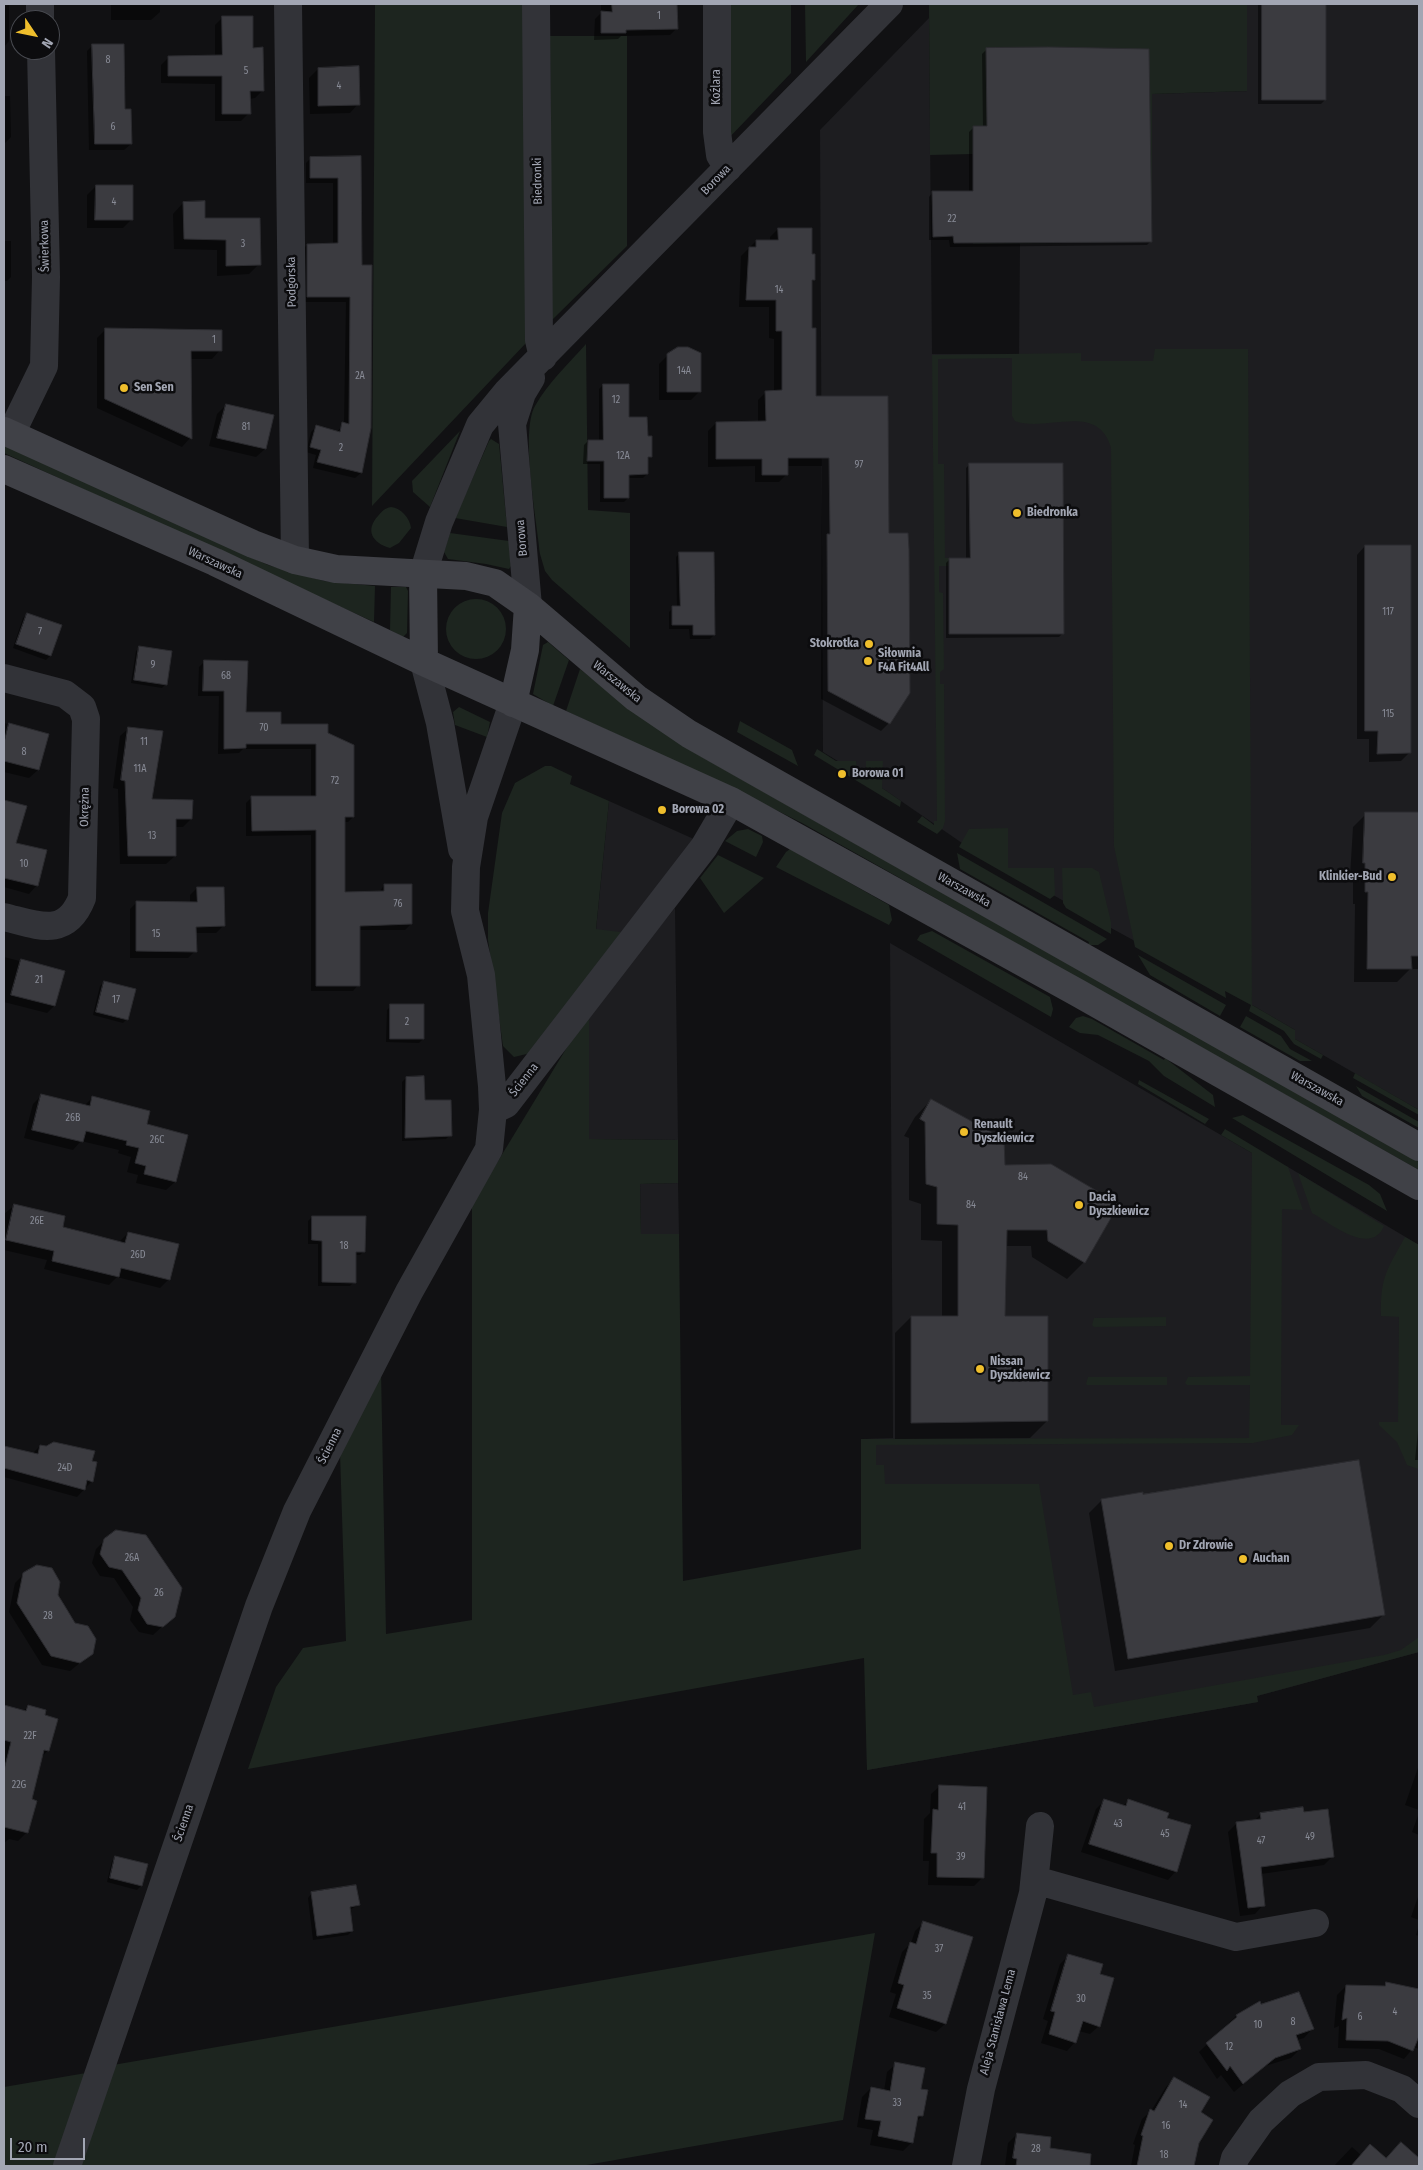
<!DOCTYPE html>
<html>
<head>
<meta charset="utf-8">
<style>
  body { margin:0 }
  #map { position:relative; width:1423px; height:2170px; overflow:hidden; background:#111113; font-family:"Fira Sans Condensed",sans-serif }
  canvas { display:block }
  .frame { position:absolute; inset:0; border:5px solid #a2a6b3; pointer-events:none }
  .north { position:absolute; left:10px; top:10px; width:50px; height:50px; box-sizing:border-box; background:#0c0c0e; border:1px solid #484a50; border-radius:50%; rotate:124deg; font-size:14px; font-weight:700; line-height:20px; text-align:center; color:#a2a6b3 }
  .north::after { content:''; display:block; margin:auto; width:18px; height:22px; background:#efbe2c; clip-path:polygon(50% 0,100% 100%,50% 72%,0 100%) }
  .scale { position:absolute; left:10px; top:2138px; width:75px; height:22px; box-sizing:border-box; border:2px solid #a2a6b3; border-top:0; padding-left:6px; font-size:15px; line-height:18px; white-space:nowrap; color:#a2a6b3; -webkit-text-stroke:4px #0c0c0e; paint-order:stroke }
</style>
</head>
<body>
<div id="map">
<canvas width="1423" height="2170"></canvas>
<div class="frame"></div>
<div class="north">N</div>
<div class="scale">20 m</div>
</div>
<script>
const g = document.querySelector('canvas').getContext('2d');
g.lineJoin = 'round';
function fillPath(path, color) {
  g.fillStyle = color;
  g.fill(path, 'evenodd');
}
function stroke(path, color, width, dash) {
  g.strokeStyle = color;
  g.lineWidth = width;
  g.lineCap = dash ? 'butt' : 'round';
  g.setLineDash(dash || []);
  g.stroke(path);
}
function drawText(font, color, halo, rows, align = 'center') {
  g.font = font + ' "Fira Sans Condensed",sans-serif';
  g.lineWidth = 5;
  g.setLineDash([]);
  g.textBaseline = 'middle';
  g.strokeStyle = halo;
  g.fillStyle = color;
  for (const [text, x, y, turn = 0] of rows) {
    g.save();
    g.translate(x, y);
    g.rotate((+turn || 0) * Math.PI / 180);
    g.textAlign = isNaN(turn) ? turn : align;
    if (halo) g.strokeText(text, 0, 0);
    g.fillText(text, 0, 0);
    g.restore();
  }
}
fillPath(new Path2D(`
  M1247 4H1419V1110L1295 1039V1030L1252 1005 1251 992 1155 952 1111 928 962 843 882 788 823 752 820 130 929 18 932 354H1019L1020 243 1152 241V94L1247 91Z
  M609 801 696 840 623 936 596 930Z
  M675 908 678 1140 589 1139V1011Z
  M890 943 1252 1153 1288 1167 1419 1245V1652L1257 1696 1258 1702 867 1770 861 1439 893 1438Z
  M678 1183 679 1234 641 1235 640 1184Z`), '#1d1d20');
fillPath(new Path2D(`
  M375 4H524L526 343 372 506Z
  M723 4H791V73L726 141Z
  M805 4H859L806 62Z
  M929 4H1247V91L1152 94V242L973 244V154L930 155Z
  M550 36H627V246L552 320Z
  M586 344 588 510 630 513V648L552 580 545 571 540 554C537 521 520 432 535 406 548 383 569 363 586 344Z
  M1155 349H1248L1252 1005 1295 1030V1039L1323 1055 1321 1059 1294 1044 1284 1031 1249 1011 1251 1005 1225 991 1226 998 1135 947 1114 846 1111 448C1098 401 1046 433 1015 421L1012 416V358L938 359V464H944L945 558H949V566H939V592L943 593 944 669 940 672V684H944L945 821 943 828 937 834 917 822 922 816 934 825V821H937L932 355 1081 353V361H1153Z
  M460 431 430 507 413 492 412 481Z
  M491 439 499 444 507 527 455 518 489 441Z
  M4 445 268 565 324 581 375 586 374 622 4 453Z
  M391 507C401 508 410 518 411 528L399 543 390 548C372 543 365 530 378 516 382 511 385 508 391 507Z
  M450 533 509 541 511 566 509 569 486 564 448 559 444 552Z
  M391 587H406L408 591 407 633 403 637 390 630Z
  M446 629a30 30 0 1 1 60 0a30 30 0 1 1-60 0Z
  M548 642 569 660 553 706 533 694 543 645Z
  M580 669 626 706 695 753 1419 1162V1170L802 823 730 787 566 711Z
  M459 707 490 722 487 737 455 725 453 712Z
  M740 721 792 750 798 766 737 732Z
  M817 749 836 761H856L857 771H866V761H883L882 788 901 801 900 807 814 755Z
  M545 766H551L572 776 570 784 609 801 596 929 620 932 623 936 535 1052 514 1057 503 1046 488 940V913L502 813 515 783Z
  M1008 828V868H1054L1055 895 1050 899 959 847 969 829Z
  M748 829 762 836 763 842 756 857 725 841 737 831Z
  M790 849 889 905 892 920 889 925 776 867 786 852Z
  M957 853 1107 939 1098 945H1088L1089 942 960 869Z
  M718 855 764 878 724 913 700 878Z
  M1062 868H1092L1099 872 1111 922V934L1066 908 1063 903Z
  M932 931 1050 997 1053 1009 1051 1017 917 940 920 935Z
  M1138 955 1226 1005 1220 1016 1150 975Z
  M589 1011V1139L678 1140V1183L640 1184 641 1234H679L683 1581 861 1549V1439L1249 1438 1250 1385H1187L1185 1383 1188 1377 1250 1376 1252 1153 1221 1135 1225 1129 1288 1167 1303 1210 1282 1209 1281 1425H1299L1292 1435 1253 1443 876 1445V1465H884L885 1484H1039L1073 1695 1091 1692 1094 1707 1384 1655 1401 1650 1419 1637V1652L1257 1696 1258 1702 867 1770 864 1658 248 1769 276 1687 303 1648 346 1641 340 1453 381 1370 386 1634 472 1620V1204Z
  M1083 1016 1092 1019 1164 1060 1165 1058 1213 1095 1215 1107 1164 1076 1149 1061 1098 1035 1080 1033 1069 1027 1076 1018Z
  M1246 1016 1281 1036 1290 1049 1312 1061H1300L1240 1027Z
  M1355 1073 1419 1110V1115L1353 1078Z
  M1139 1080 1209 1119 1205 1124 1138 1084Z
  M1356 1086 1419 1122V1128L1362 1096Z
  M1243 1115 1369 1185 1380 1194 1387 1211 1232 1118Z
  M1298 1173 1384 1226C1371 1257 1330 1223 1312 1213Z
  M1405 1237 1419 1245 1418 1469 1407 1465 1397 1442 1379 1425V1422H1398L1399 1317 1381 1316C1380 1277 1387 1270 1405 1237Z
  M1166 1317V1326L1094 1327 1092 1325 1094 1318Z
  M1088 1377H1167V1385H1087L1086 1384Z
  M875 1933 843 2120 581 2166H79L113 2065Z
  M86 2073 55 2166H4V2087Z`), '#1d251f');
fillPath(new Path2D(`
  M111 4H160V12L151 20H111Z
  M601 4H676V29L670 35 621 36 618 39 594 40 595 19 601 13Z
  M1258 4H1325V100L1321 104H1258Z
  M9 5V41L4 47V6Z
  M223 17 252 49 262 91 255 98 249 99V113L241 121H215V84L161 83V65L169 57 215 56V25Z
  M93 45 124 110 131 144 124 150H89L87 51Z
  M1116 48 1148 50 1151 241 1147 245 950 247 949 240H929V197L933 192H969V132L974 127H983L982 54 986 50Z
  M318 69 358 104 350 113 310 114 309 78Z
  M4 96H10L11 137 4 144Z
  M360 157 361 473 355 478 313 468 316 455 306 452 311 432 316 427 337 432 344 424 346 302H302V250L307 245 333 244V183H306V163L311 158Z
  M96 186 131 220 123 228H87V195Z
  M183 203 204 220 259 264 249 274 217 276V250L174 249 173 214Z
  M778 229 810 255 814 279 811 283V329L815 398 886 397 889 723 881 731 821 699 822 466H786L787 474 779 482H755V466L708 467V431L716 423 758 422V400L766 392H774V339L769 338V307H739L741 256 756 241H770V237Z
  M4 241H11V277L7 281H4Z
  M106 329 220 350 212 359H190V438L182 447 97 408V338Z
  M668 355 699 392 691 400H659V364Z
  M603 385 628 418 650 457 647 460V474L643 478H628V498L624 502H600V464H583L584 445 588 441H599V389Z
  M226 405 273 416 265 449 256 457 209 446 217 414Z
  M970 464 1063 633 1059 637 946 638V563L950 559 966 560V468Z
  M1365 546 1409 753 1401 761 1369 762V739H1357V555Z
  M680 553 714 635 710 639H690L689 629H669V612L673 608H677L676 557Z
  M27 614 50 656 46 660 13 648 23 618Z
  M140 647 166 684 162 688 131 683 136 651Z
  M205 661 245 714 280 726 327 734 353 817 348 822H344V893H379L384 885 411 924 405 930H358V985L353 991H311V835L246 836V803L252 797H311V749H243L239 753 218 754 219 696H198L199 667Z
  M4 723 48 735 38 770 29 778 4 772Z
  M129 728 151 800 191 819 183 827H175V856L166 864H120L118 789 113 788 120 736Z
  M4 801 25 807 15 844 37 885 29 894 4 887Z
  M1419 813V969H1410L1397 982H1354L1355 904H1353V876H1350L1353 827 1366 814Z
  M197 888 223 926 216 933H195V951L188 958H130V909L137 902 190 903V895Z
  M4 957 63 972 54 1006 47 1013 4 1002Z
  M104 982 127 1019 123 1023 93 1015 100 986Z
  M391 1006 423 1039 419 1043 386 1042 387 1010Z
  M406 1078 450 1135 446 1139 402 1141V1082Z
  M42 1095 84 1106 92 1098 145 1125 175 1182 166 1190 136 1183 138 1175 127 1172 131 1157 118 1153 119 1150 81 1141 73 1150 24 1138 33 1104Z
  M931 1100 1084 1262 1067 1279 1032 1257 1031 1246H1005L1004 1317 1047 1421 1030 1438 895 1439V1333L911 1317H942V1241L921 1240V1204L909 1200V1138L904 1136 915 1117Z
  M15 1205 61 1228 119 1242 128 1233 169 1279 160 1288 117 1277 109 1285 44 1269 47 1260 4 1250V1214Z
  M312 1217 364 1251 360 1255H355L354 1282 350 1286H318V1244H308V1221Z
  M1419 1421V1460H1415Z
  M40 1446 91 1462 92 1481 77 1497 4 1477V1448L32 1454Z
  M1142 1496 1383 1615 1370 1628 1115 1671 1089 1513 1102 1500Z
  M105 1540 167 1622 153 1635 139 1632 130 1620 133 1607 114 1578 100 1576 92 1563 96 1549Z
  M24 1574 56 1595 92 1653 70 1671 42 1665 9 1612 15 1583Z
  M7 1707 23 1711 28 1707 48 1750 41 1758 30 1800 27 1832 18 1841 9 1839 4 1843V1710Z
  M1419 1765V1810L1405 1805Z
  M940 1786 983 1877 974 1886 928 1885 929 1861H923L924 1819 930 1813 931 1794Z
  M1104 1801 1122 1807 1128 1801 1166 1819 1176 1871 1168 1880 1081 1852 1096 1809Z
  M1419 1813V1835L1412 1832Z
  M1261 1814H1303L1332 1857 1324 1865 1261 1874 1263 1905 1255 1914 1240 1916 1228 1832 1237 1823 1254 1821Z
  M116 1857 141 1886 137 1890 107 1882 112 1861Z
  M312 1893 359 1905 349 1910 352 1931 348 1935 313 1940 308 1898Z
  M1419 1894V1920L1411 1917Z
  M924 1922 971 1938 945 2024 936 2032 889 2017 896 1994 890 1992 902 1952 911 1943 915 1931Z
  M1419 1925V1936L1416 1935Z
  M1069 1955 1098 1975 1099 2026 1090 2034 1079 2031 1075 2042 1067 2051 1041 2043 1048 2021 1043 2019 1060 1964Z
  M1386 1984 1419 1995V2049L1414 2047 1404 2059 1379 2049 1338 2048 1339 2026 1334 2028 1337 1995 1346 1986 1383 1987Z
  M1261 2006 1312 2029 1304 2038 1297 2040 1300 2049 1291 2058 1265 2066 1234 2092 1221 2075 1217 2079 1199 2052 1236 2016Z
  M896 2064 920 2090 922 2116 916 2122 912 2142 903 2151 870 2145 873 2130 857 2127 862 2097 871 2088 884 2091 887 2072Z
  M1175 2078 1199 2112 1198 2142 1193 2166H1131L1135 2145 1133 2144 1142 2119 1151 2111 1166 2087Z
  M1017 2134 1049 2149 1063 2152 1061 2166H1005L1008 2143Z
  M1401 2143 1419 2160 1416 2166H1334L1352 2147 1361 2155 1386 2159Z`), '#0007');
const building = new Path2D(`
  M612 4H677L678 29 626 30V33H601V11L612 12Z
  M1262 4H1326V100H1262Z
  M222 16H253V48L263 47 264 91H250L251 114H222V76H168V56L222 55Z
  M92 44H124L125 109H131L132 144H95Z
  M1049 47 1149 49 1152 242 954 243 953 236 933 237 932 191H973V126H987L986 48Z
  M359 66 360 105 318 106V68Z
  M361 156 362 265H372L371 428 362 473 317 462 321 450 310 447 316 425 340 432 342 422 349 424 350 297H307V244L338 243V178H310V157Z
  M96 185H133V220H95Z
  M205 201V218H260L261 265 226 266V240L184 239 183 202Z
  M778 228H812V254H815V280H812V328H816V396H888L889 533H908L909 549 910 693 890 724 828 691 827 534H830L829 458H788V475H762V459H716V422L766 421 765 391 782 390V331H776V300H746L749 247H756V240H778Z
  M105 328 222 330V351H191L192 439 105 399Z
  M678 347H688L701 353V392H667V354Z
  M603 384H629V417H647L648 436H652V457H648V474L629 475V498H604V461H587L588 440H603Z
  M226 404 274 415 266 449 217 438Z
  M969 463H1063L1064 634H949V558H970Z
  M1365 545H1411V753L1377 754 1378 731H1365Z
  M679 552H714L715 635H693V625H672V606H680Z
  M27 613 62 625 51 656 16 644Z
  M139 646 172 651 167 685 134 680Z
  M204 660 248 661 246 712H281V724H328V733L354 745V817H345V892L384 891V884H412V924L360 926V986H316V830L252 831 251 796H316V744H246V748L224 749V691H203Z
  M9 723 49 734 39 770 4 761V743Z
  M128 727 163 731 152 799 193 800 192 819H176V856H128L125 781 121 780Z
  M4 800 27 806 16 843 47 850 38 886 4 878Z
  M1365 812H1419V956H1411L1412 969H1367L1368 892H1365V863H1363Z
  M197 887H224L225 926 196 927 197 952 136 951V901L197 902Z
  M21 959 65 971 55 1006 11 995Z
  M104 981 136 989 128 1020 96 1012Z
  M390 1004H424V1039H390Z
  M424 1076 425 1100H451L452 1136 405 1138 406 1077Z
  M41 1094 90 1106 92 1096 150 1111 147 1124 188 1135 176 1182 144 1174 146 1166 135 1163 139 1148 126 1145 127 1141 86 1131 83 1142 32 1130Z
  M931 1099 1004 1139 1005 1165 1051 1164 1119 1204 1085 1263 1048 1241 1047 1230H1007L1005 1316H1048V1421L911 1423V1316H958V1225L937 1224V1187L926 1184 925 1122 920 1119Z
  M14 1204 65 1216 63 1227 83 1232 125 1243 128 1232 179 1244 170 1280 121 1268 119 1277 52 1261 54 1251 6 1240Z
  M312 1216H366L365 1252H356V1283L322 1282V1241L312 1240Z
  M54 1442 95 1451 92 1461 97 1462 93 1482 87 1480 85 1490 4 1468V1446L38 1454 40 1445 46 1446Z
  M1359 1460 1385 1615 1128 1659 1101 1499 1143 1492V1494Z
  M116 1530 146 1535 182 1588 175 1617 163 1627 147 1624 138 1610 141 1598 122 1570 109 1567 100 1554 104 1539Z
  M37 1565 52 1568 60 1582 58 1595 66 1608 75 1623 88 1626 96 1639 93 1654 80 1663 51 1656 17 1603 23 1573Z
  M4 1705 26 1711 28 1705 46 1710 45 1715 58 1719 49 1751 44 1750 32 1799 37 1801 28 1833 4 1827V1770L11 1742 4 1740Z
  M939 1785 987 1787 984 1878 937 1877V1853H931L933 1809 938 1810Z
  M1104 1799 1126 1806 1128 1799 1169 1813 1167 1818 1191 1825 1177 1872 1089 1844Z
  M1303 1807 1304 1812 1328 1809 1334 1857 1261 1867 1265 1906 1248 1908 1236 1822 1261 1819 1260 1813Z
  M115 1856 148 1864 142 1886 110 1878Z
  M356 1885 360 1905 350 1907 353 1931 317 1936 311 1892Z
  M923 1921 973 1937 946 2024 897 2008 904 1985 898 1983 910 1942 916 1944Z
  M1068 1954 1103 1964 1100 1974 1114 1978 1100 2027 1083 2021 1076 2043 1049 2034 1055 2012 1051 2011Z
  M1386 1982 1419 1989V2036L1413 2051 1388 2041 1346 2040 1347 2018 1342 2020 1346 1985 1385 1986Z
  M1299 1992 1314 2029 1296 2035 1301 2049 1275 2058 1243 2084 1230 2066 1227 2071 1206 2043 1237 2017 1236 2015 1260 2001 1261 2004Z
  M895 2062 925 2068 921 2089 928 2090 923 2116H918L913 2143 878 2136 881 2121 865 2119 871 2087 890 2091Z
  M1174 2077 1210 2097 1201 2112 1213 2120 1199 2143 1194 2166H1137L1143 2136 1141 2135 1150 2109 1154 2111Z
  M1017 2133 1051 2137 1050 2148 1091 2154 1090 2166H1016L1017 2159 1013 2158Z
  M1401 2142 1419 2158V2166H1351L1370 2144 1386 2158Z`);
fillPath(building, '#3b3b40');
stroke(building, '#2b2b2f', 1);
stroke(new Path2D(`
  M40 4V20
  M288 4 295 560
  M536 4 539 340 543 357
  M717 4V132L720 155 728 168
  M11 434 44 366 46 277 41 50
  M423 574 439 522 480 425 508 391 889 4
  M528 606 512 424 522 393 531 378
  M424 662 440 723 462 849
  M4 678 65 694 82 707 86 719 82 898C66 939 37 925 4 917
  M493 1110 506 1104 704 847 731 801
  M1035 1880 1236 1937 1315 1923
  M67 2166 259 1606 297 1511 409 1292 489 1149 493 1110 492 1086 481 975 465 911 466 867 474 817 513 703
  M966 2166 981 2089 1033 1893 1040 1826
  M1233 2166 1235 2158 1261 2121 1290 2094 1319 2077 1366 2075 1402 2089 1419 2104`), '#323338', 28);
stroke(new Path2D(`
  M4 431 253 544 295 560 336 569 466 576 495 583 528 606 636 698 689 734 1419 1147
  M4 469 215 562 424 662 731 801 1078 993 1419 1186
  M423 574 424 662
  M513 703 525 650 528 606`), '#404147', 28);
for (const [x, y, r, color] of [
  [124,388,5,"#efbe2c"],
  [1017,513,5,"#efbe2c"],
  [869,644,5,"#efbe2c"],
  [868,661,5,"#efbe2c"],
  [842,774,5,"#efbe2c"],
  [662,810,5,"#efbe2c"],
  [1392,877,5,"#efbe2c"],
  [964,1132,5,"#efbe2c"],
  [1079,1205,5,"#efbe2c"],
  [980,1369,5,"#efbe2c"],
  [1169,1546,5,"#efbe2c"],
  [1243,1559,5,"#efbe2c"]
]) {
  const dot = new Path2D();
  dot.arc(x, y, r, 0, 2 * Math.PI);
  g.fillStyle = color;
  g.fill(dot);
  stroke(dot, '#0c0c0e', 2);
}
drawText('10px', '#888b96', null, [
  ["1",659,16],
  ["8",108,60],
  ["5",246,71],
  ["4",339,86],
  ["6",113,127],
  ["4",114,202],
  ["22",952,219],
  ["3",243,244],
  ["14",779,290],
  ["1",214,340],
  ["14A",684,371],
  ["2A",360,376],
  ["12",616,400],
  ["81",246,427],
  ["2",341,448],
  ["12A",623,456],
  ["97",859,465],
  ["117",1388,612],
  ["7",40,632],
  ["9",153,665],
  ["68",226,676],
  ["115",1388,714],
  ["70",264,728],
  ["11",144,742],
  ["8",24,752],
  ["11A",140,769],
  ["72",335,781],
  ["13",152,836],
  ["10",24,864],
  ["76",398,904],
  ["15",156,934],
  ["21",39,980],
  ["17",116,1000],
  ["2",407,1022],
  ["26B",73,1118],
  ["26C",157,1140],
  ["84",1023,1177],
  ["84",971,1205],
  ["26E",37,1221],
  ["18",344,1246],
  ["26D",138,1255],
  ["24D",65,1468],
  ["26A",132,1558],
  ["26",159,1593],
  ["28",48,1616],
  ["22F",30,1736],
  ["22G",19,1785],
  ["41",962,1807],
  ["43",1118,1824],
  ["45",1165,1834],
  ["49",1310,1837],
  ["47",1261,1841],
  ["39",961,1857],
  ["37",939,1949],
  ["35",927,1996],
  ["30",1081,1999],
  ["4",1395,2012],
  ["6",1360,2017],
  ["8",1293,2022],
  ["10",1258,2025],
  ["12",1229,2047],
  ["33",897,2103],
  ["14",1183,2105],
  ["16",1166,2126],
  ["28",1036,2149],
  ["18",1164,2155]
]);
drawText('12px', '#a2a6b3', '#0c0c0e', [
  ["Koźlara",717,87,-90],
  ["Borowa",716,180,-46],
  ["Biedronki",538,181,-91],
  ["Świerkowa",45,246,-91],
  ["Podgórska",292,282,-91],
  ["Borowa",522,538,-95],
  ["Warszawska",215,563,25],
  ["Warszawska",617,682,39],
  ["Okrężna",85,807,-89],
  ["Warszawska",964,890,29],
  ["Ścienna",524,1080,-52],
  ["Warszawska",1317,1089,29],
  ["Ścienna",330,1446,-63],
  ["Ścienna",184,1823,-71],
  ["Aleja Stanisława Lema",998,2022,-75]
]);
drawText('bold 12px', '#a2a6b3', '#0c0c0e', [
  ["Sen Sen",134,388],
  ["Biedronka",1027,513],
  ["Stokrotka",859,644,"right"],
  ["Siłownia",878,654],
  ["F4A Fit4All",878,668],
  ["Borowa 01",852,774],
  ["Borowa 02",672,810],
  ["Klinkier-Bud",1382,877,"right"],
  ["Renault",974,1125],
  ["Dyszkiewicz",974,1139],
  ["Dacia",1089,1198],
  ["Dyszkiewicz",1089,1212],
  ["Nissan",990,1362],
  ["Dyszkiewicz",990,1376],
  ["Dr Zdrowie",1179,1546],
  ["Auchan",1253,1559]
], 'left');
</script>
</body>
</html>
